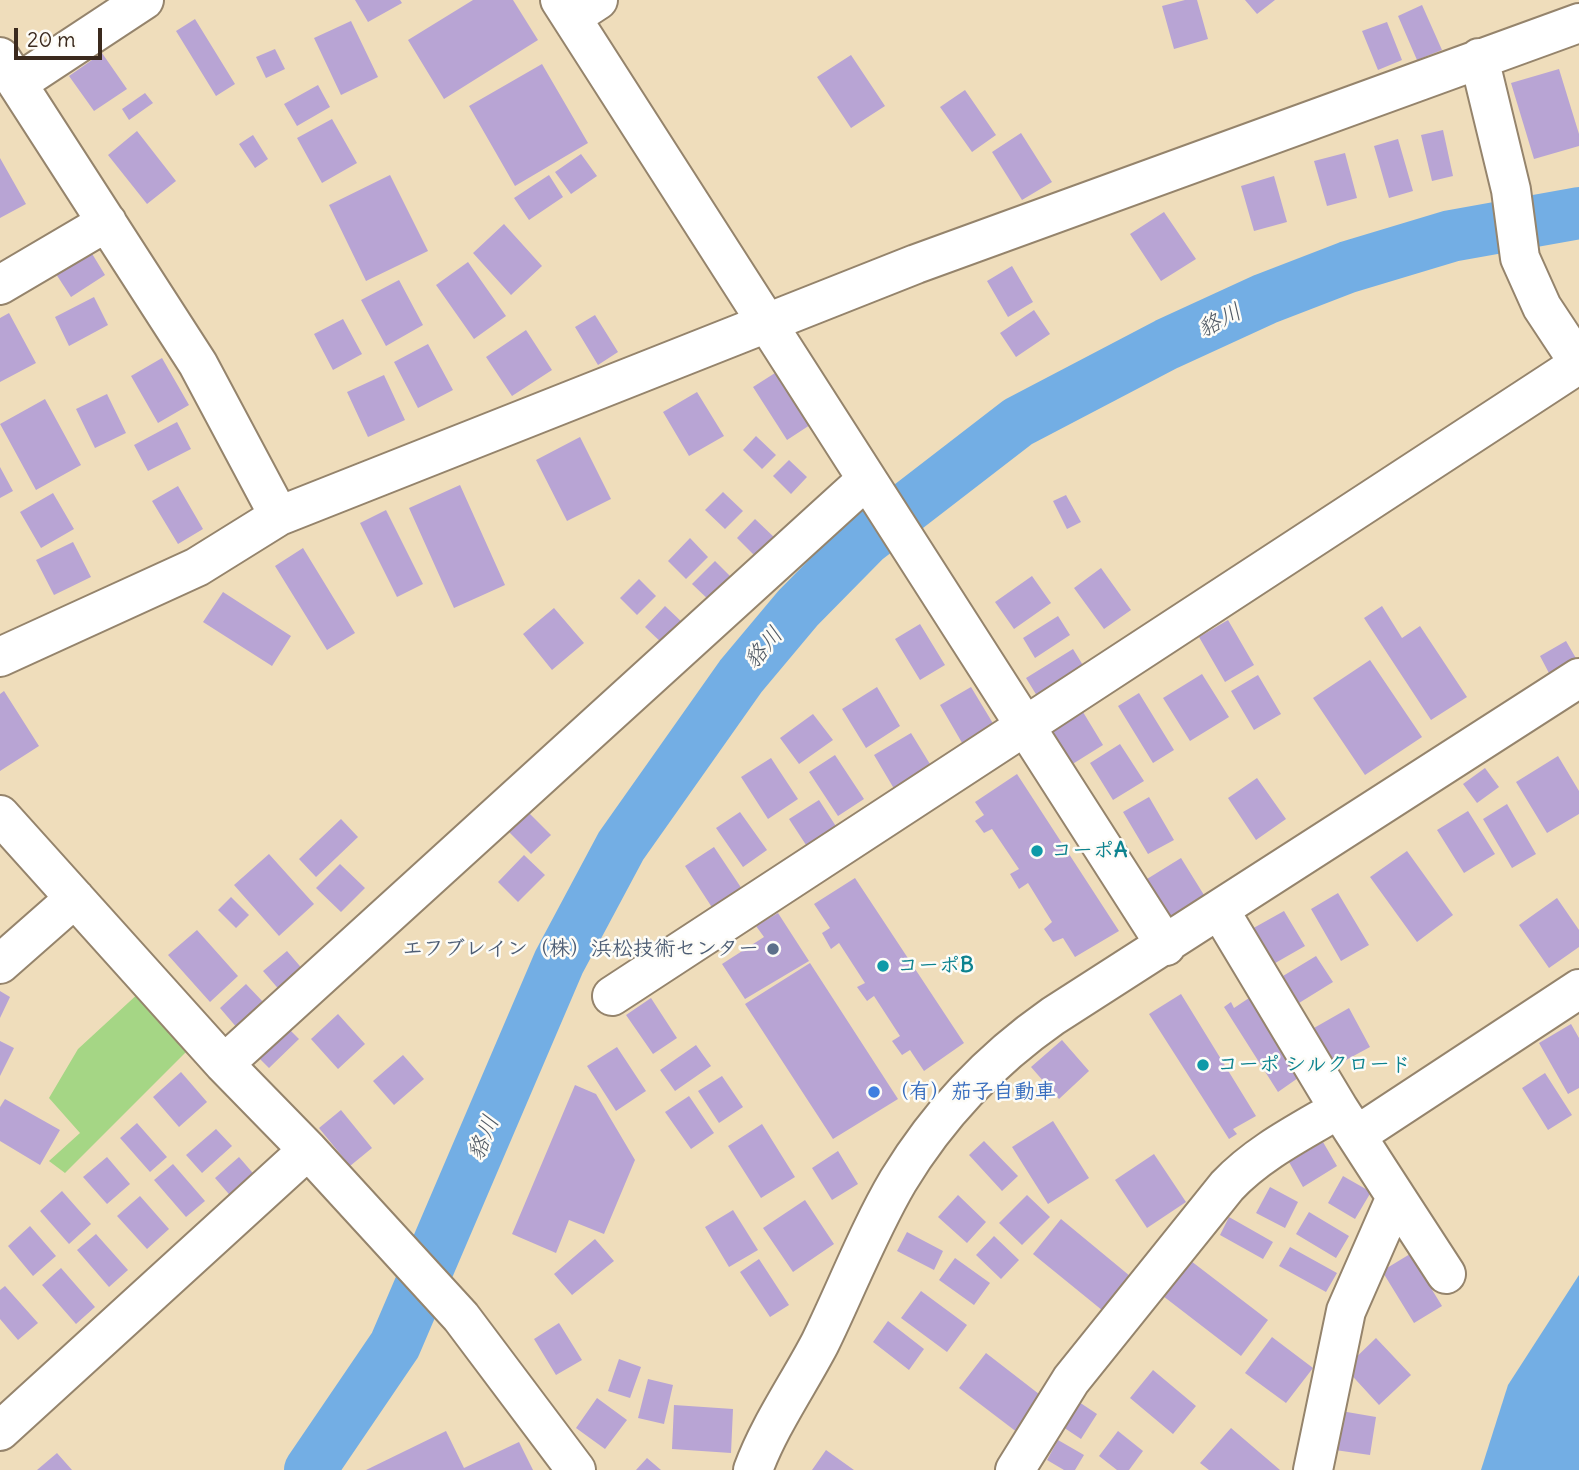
<!DOCTYPE html>
<html>
<head>
<meta charset="utf-8">
<style>
  body { margin:0 }
  #map { position:relative; width:1579px; height:1470px; overflow:hidden; background:#efddbb; font-family:Delius,sans-serif }
  canvas { display:block }
  .scale { position:absolute; left:14px; top:28px; width:88px; height:32px; box-sizing:border-box; border:4px solid #3b2a1e; border-top:0; padding-left:9px; font-size:21px; line-height:24px; white-space:nowrap; color:#3b2a1e; -webkit-text-stroke:5px #fdfcf7; paint-order:stroke }
</style>
</head>
<body>
<div id="map">
<canvas width="1579" height="1470"></canvas>
<div class="scale">20 m</div>
</div>
<script>
const g = document.querySelector('canvas').getContext('2d');
g.lineJoin = 'round';
function fillPath(path, color) {
  g.fillStyle = color;
  g.fill(path, 'evenodd');
}
function stroke(path, color, width, dash) {
  g.strokeStyle = color;
  g.lineWidth = width;
  g.lineCap = dash ? 'butt' : 'round';
  g.setLineDash(dash || []);
  g.stroke(path);
}
function drawText(font, color, halo, rows, align = 'center') {
  g.font = font + ' Delius,"Klee One",sans-serif';
  g.lineWidth = 5;
  g.setLineDash([]);
  g.textBaseline = 'middle';
  g.strokeStyle = halo;
  g.fillStyle = color;
  for (const [text, x, y, turn = 0] of rows) {
    g.save();
    g.translate(x, y);
    g.rotate((+turn || 0) * Math.PI / 180);
    g.textAlign = isNaN(turn) ? turn : align;
    if (halo) g.strokeText(text, 0, 0);
    g.fillText(text, 0, 0);
    g.restore();
  }
}
fillPath(new Path2D(`
  M141 991 190 1048 65 1173 49 1161 80 1133 49 1098 78 1049Z`), '#a5d685');
fillPath(new Path2D(`
  M1579 1275V1470H1481L1508 1385Z`), '#73aee4');
stroke(new Path2D(`
  M310 1470 395 1345 559 962 621 846 741 676 798 608 865 540 1018 422 1167 344 1265 299 1348 267 1451 236 1579 213`), '#73aee4', 52);
fillPath(new Path2D(`
  M355 0H400L402 3 368 22Z
  M473 0H513L538 40 444 99 408 40Z
  M1185 0H1197L1208 39 1174 49 1162 6Z
  M1245 0H1275L1257 14Z
  M1422 5 1442 50 1417 60 1398 16Z
  M195 19 235 84 216 96 176 31Z
  M351 21 378 77 341 95 314 38Z
  M1387 22 1402 60 1378 70 1362 31Z
  M275 49 285 69 266 78 256 57Z
  M102 53 127 89 94 111 69 76Z
  M851 55 885 106 851 128 817 77Z
  M542 64 588 143 515 186 469 106Z
  M1559 69 1579 134V146L1534 159 1511 83Z
  M318 85 330 107 297 126 284 104Z
  M965 90 996 135 972 152 940 107Z
  M145 93 153 103 129 120 122 109Z
  M332 119 357 163 322 183 297 138Z
  M1443 130 1453 176 1432 181 1421 135Z
  M137 131 176 181 147 204 108 155Z
  M1021 133 1052 182 1022 200 992 152Z
  M253 135 268 159 255 168 239 144Z
  M1398 139 1413 191 1389 198 1374 146Z
  M1345 153 1357 198 1327 206 1314 161Z
  M581 154 597 176 571 194 555 172Z
  M0 158 26 204 0 218Z
  M390 175 428 251 366 281 329 205Z
  M549 175 563 197 529 220 514 198Z
  M1274 176 1287 222 1254 231 1241 186Z
  M1164 212 1196 259 1161 281 1130 234Z
  M504 224 542 266 511 295 473 253Z
  M91 252 105 275 71 297 56 274Z
  M468 262 506 316 474 339 436 285Z
  M1012 266 1033 302 1008 317 987 281Z
  M399 280 423 325 386 346 361 300Z
  M94 297 108 325 69 346 55 317Z
  M1034 310 1050 334 1016 357 1000 333Z
  M9 313 36 363 0 382V318Z
  M595 315 618 352 598 365 575 327Z
  M343 319 362 354 333 370 314 334Z
  M526 330 552 370 512 396 486 357Z
  M428 344 453 390 418 408 394 362Z
  M162 358 189 405 158 423 131 376Z
  M775 373 810 425 787 440 753 387Z
  M384 375 405 420 368 437 347 392Z
  M697 392 724 436 689 456 663 412Z
  M107 394 126 433 95 448 76 409Z
  M45 399 81 465 36 490 0 424Z
  M177 422 191 449 148 471 134 445Z
  M756 436 776 455 762 469 743 450Z
  M580 437 611 499 567 521 536 460Z
  M789 460 807 477 791 494 773 476Z
  M0 467 13 491 0 498Z
  M460 485 505 585 454 608 409 508Z
  M178 486 203 529 178 544 152 501Z
  M723 492 743 511 725 529 705 510Z
  M53 493 74 529 41 548 20 512Z
  M1066 495 1081 522 1067 529 1053 501Z
  M386 510 423 584 397 597 360 523Z
  M755 519 776 539 757 558 737 538Z
  M690 538 708 557 686 579 668 561Z
  M73 542 91 577 54 595 36 560Z
  M303 548 355 633 327 650 275 566Z
  M715 561 733 579 711 602 692 584Z
  M1101 568 1131 610 1104 629 1074 588Z
  M1032 576 1051 603 1014 629 995 602Z
  M639 579 656 596 637 615 620 598Z
  M223 592 291 636 272 666 203 622Z
  M665 606 684 624 664 645 645 627Z
  M1382 606 1402 638 1420 626 1467 697 1431 720 1364 618Z
  M554 608 584 643 552 670 523 634Z
  M1058 616 1070 635 1035 658 1023 638Z
  M1228 620 1254 665 1225 682 1199 637Z
  M920 624 945 665 920 680 895 639Z
  M1566 641 1577 660 1550 675 1540 656Z
  M1073 649 1089 675 1042 704 1026 678Z
  M1370 660 1422 737 1365 775 1313 698Z
  M1202 674 1229 717 1190 741 1163 698Z
  M1258 675 1281 714 1254 730 1231 691Z
  M877 687 900 726 866 748 842 709Z
  M971 687 1000 735 968 753 940 705Z
  M4 691 39 746 0 771V694Z
  M1139 693 1174 750 1153 763 1118 706Z
  M1083 712 1103 745 1071 765 1051 731Z
  M813 714 833 740 799 764 780 738Z
  M911 733 933 769 896 792 874 755Z
  M1120 744 1144 781 1113 800 1090 763Z
  M835 755 864 799 838 816 809 772Z
  M1558 756 1579 791V814L1547 833 1516 782Z
  M771 758 798 799 768 819 741 777Z
  M1485 768 1499 787 1477 803 1463 784Z
  M1017 774 1119 931 1075 957 1063 938 1053 942 1044 929 1052 922 1028 883 1019 889 1010 874 1019 869 992 829 984 833 975 821 984 815 975 802Z
  M1257 778 1286 819 1256 840 1228 798Z
  M1149 797 1174 840 1148 854 1123 812Z
  M819 800 839 831 810 851 789 819Z
  M1507 804 1536 854 1512 868 1483 819Z
  M527 811 551 835 531 854 507 830Z
  M1468 811 1495 854 1464 873 1437 830Z
  M740 812 767 850 743 867 716 828Z
  M341 819 358 837 316 877 299 859Z
  M714 847 744 892 715 912 685 866Z
  M1407 851 1453 915 1417 942 1370 877Z
  M269 854 314 904 279 936 234 885Z
  M524 855 545 875 518 902 498 882Z
  M1181 858 1204 895 1171 917 1147 879Z
  M340 864 365 888 341 912 316 888Z
  M855 878 964 1043 924 1071 910 1050 902 1055 892 1041 900 1036 874 996 867 1001 857 987 865 983 839 943 831 949 822 933 830 928 814 904Z
  M1338 893 1369 945 1341 961 1311 909Z
  M231 897 249 915 236 928 218 910Z
  M1557 898 1579 930V947L1549 968 1519 925Z
  M1284 911 1305 946 1270 966 1250 930Z
  M778 913 809 961 745 999 722 964 764 937 756 926Z
  M197 930 238 976 210 1002 168 955Z
  M287 951 305 972 282 993 263 971Z
  M1316 956 1333 982 1299 1003 1283 976Z
  M810 963 898 1099 833 1139 745 1004Z
  M246 984 265 1004 238 1029 220 1008Z
  M0 991 10 997 0 1018Z
  M1181 994 1256 1116 1233 1129 1237 1134 1229 1139 1149 1014Z
  M651 998 677 1038 653 1054 626 1015Z
  M1249 998 1298 1078 1278 1092 1224 1007 1231 1002 1234 1008Z
  M1349 1008 1370 1047 1335 1066 1314 1028Z
  M338 1014 365 1044 338 1069 311 1039Z
  M1571 1024 1579 1038V1088L1568 1094 1539 1043Z
  M286 1026 299 1039 269 1068 256 1055Z
  M1062 1040 1089 1071 1059 1099 1031 1067Z
  M0 1041 14 1048 0 1076Z
  M696 1045 711 1066 675 1091 660 1070Z
  M617 1047 646 1091 616 1111 587 1066Z
  M403 1055 424 1079 394 1105 373 1081Z
  M181 1072 207 1102 179 1127 153 1097Z
  M1545 1073 1572 1115 1548 1130 1522 1088Z
  M722 1076 743 1107 719 1123 698 1091Z
  M575 1085 596 1094 635 1160 604 1234 569 1220 556 1253 512 1234Z
  M689 1096 714 1133 691 1149 665 1112Z
  M5 1099 60 1130 40 1165 0 1141V1107Z
  M341 1110 372 1148 350 1166 319 1128Z
  M1053 1121 1089 1178 1048 1204 1012 1147Z
  M137 1123 167 1157 150 1172 120 1138Z
  M762 1124 795 1177 761 1198 728 1146Z
  M216 1129 232 1146 202 1173 186 1155Z
  M984 1141 1018 1176 1002 1191 969 1155Z
  M1323 1142 1337 1166 1303 1187 1289 1162Z
  M838 1151 858 1184 832 1200 812 1168Z
  M1154 1154 1186 1202 1147 1228 1115 1180Z
  M107 1157 130 1184 107 1204 83 1177Z
  M239 1157 258 1179 234 1200 215 1178Z
  M173 1164 205 1201 186 1217 154 1180Z
  M1343 1176 1371 1192 1355 1219 1328 1203Z
  M1270 1187 1298 1202 1285 1228 1256 1213Z
  M62 1191 91 1224 69 1244 40 1211Z
  M958 1195 986 1222 967 1243 938 1217Z
  M1027 1195 1050 1217 1022 1245 999 1223Z
  M140 1196 169 1229 147 1249 117 1216Z
  M805 1200 834 1244 793 1272 763 1228Z
  M733 1210 758 1250 729 1267 705 1227Z
  M1309 1212 1349 1236 1336 1258 1296 1234Z
  M1229 1217 1273 1242 1263 1259 1220 1235Z
  M1061 1219 1136 1281 1108 1315 1033 1254Z
  M30 1226 56 1256 33 1276 8 1246Z
  M907 1232 943 1251 934 1270 897 1251Z
  M96 1234 128 1270 109 1287 77 1250Z
  M994 1236 1019 1260 1001 1279 976 1255Z
  M595 1239 614 1261 572 1295 554 1274Z
  M1290 1247 1337 1273 1326 1292 1279 1266Z
  M1410 1254 1442 1306 1414 1323 1382 1271Z
  M955 1258 990 1283 974 1305 939 1280Z
  M759 1259 789 1305 770 1317 740 1272Z
  M1191 1261 1268 1320 1241 1356 1163 1296Z
  M61 1268 95 1307 76 1324 42 1285Z
  M5 1286 38 1323 18 1340 0 1319V1290Z
  M921 1291 967 1325 947 1352 901 1318Z
  M888 1321 924 1349 909 1370 873 1342Z
  M559 1323 582 1360 556 1375 534 1339Z
  M1272 1337 1313 1368 1286 1403 1245 1373Z
  M1376 1338 1411 1375 1379 1405 1345 1368Z
  M986 1353 1048 1401 1022 1436 959 1388Z
  M619 1359 641 1367 630 1398 608 1391Z
  M1153 1370 1196 1406 1173 1434 1130 1398Z
  M648 1379 673 1385 664 1424 638 1418Z
  M597 1398 627 1420 605 1449 576 1428Z
  M1079 1402 1097 1414 1081 1439 1063 1427Z
  M674 1405 733 1409 731 1453 672 1449Z
  M1341 1411 1376 1417 1370 1455 1335 1450Z
  M1231 1428 1280 1470H1209L1200 1463Z
  M446 1431 464 1468 519 1442 533 1470H366Z
  M1118 1431 1143 1451 1129 1470H1117L1099 1456Z
  M1058 1440 1084 1455 1075 1470H1064L1047 1460Z
  M826 1450 854 1470H812Z
  M57 1453 72 1470H37Z
  M647 1458 661 1470H636Z`), '#b8a4d4');
const minor = new Path2D(`
  M560 0 1166 946
  M572 17 598 0
  M0 57 198 364 279 516
  M1479 58 1511 190 1520 258 1542 307 1579 363
  M18 83 144 0
  M0 285 107 222
  M0 657 197 567 279 516 916 264 1579 23
  M0 815 224 1064 308 1150 461 1317 576 1470
  M1220 911 1339 1109 1396 1197 1346 1311 1313 1470
  M0 964 75 898
  M612 996 1579 364
  M224 1064 866 480
  M1357 1135 1579 989
  M1396 1197 1446 1274
  M0 1431 308 1150
  M753 1470C769 1426 798 1385 820 1343 846 1290 868 1232 898 1181 938 1115 990 1060 1053 1016L1579 678
  M1015 1470 1071 1380 1227 1186C1258 1153 1300 1132 1339 1109`);
stroke(minor, '#95846c', 42);
stroke(minor, '#fff', 38);
for (const [x, y, r, color] of [
  [1037,851,7,"#0f9aa8"],
  [773,949,7,"#5c6f8a"],
  [883,966,7,"#0f9aa8"],
  [1203,1065,7,"#0f9aa8"],
  [874,1092,7,"#3f7fe0"]
]) {
  const dot = new Path2D();
  dot.arc(x, y, r, 0, 2 * Math.PI);
  g.fillStyle = color;
  g.fill(dot);
  stroke(dot, '#fdfcf7', 2.5);
}
drawText('bold 21px', '#0d838f', '#fdfcf7', [
  ["コーポA",1051,851],
  ["コーポB",897,966],
  ["コーポ シルクロード",1217,1065]
], 'left');
drawText('bold 21px', '#4e5e75', '#fdfcf7', [
  ["エフブレイン（株）浜松技術センター",759,949]
], 'right');
drawText('bold 21px', '#366cbe', '#fdfcf7', [
  ["（有）茄子自動車",888,1092]
], 'left');
drawText('italic 23px', '#4f5863', '#fdfcf7', [
  ["貉川",1220,321,-27],
  ["貉川",764,648,-50],
  ["貉川",484,1138,-67]
]);
</script>
</body>
</html>
